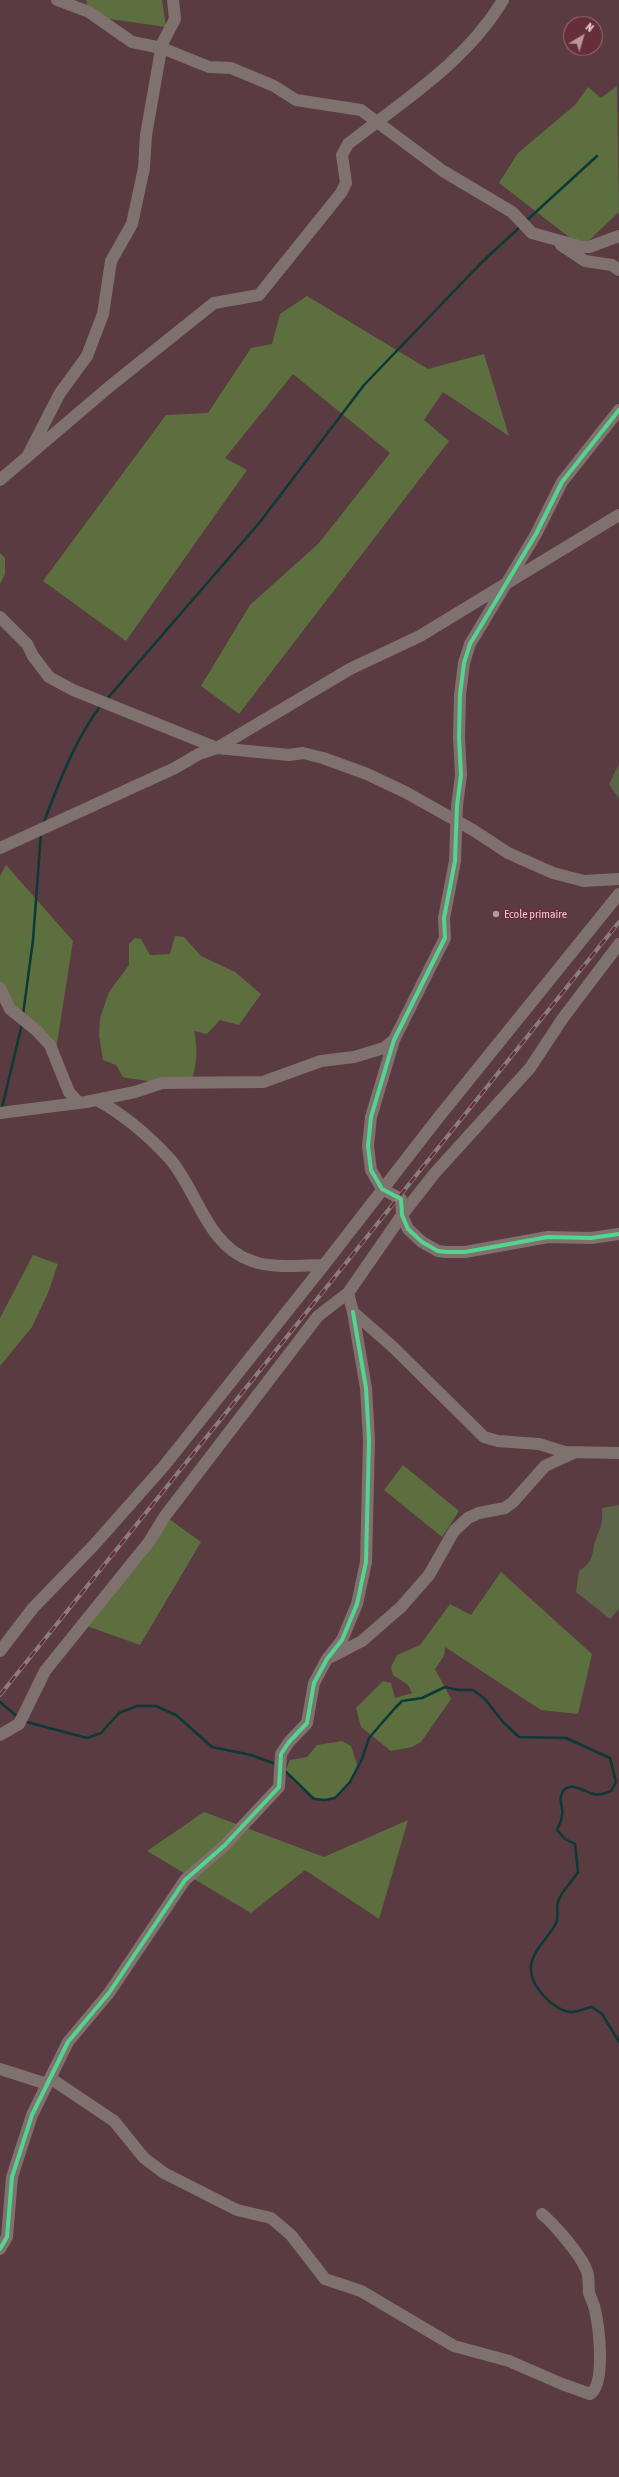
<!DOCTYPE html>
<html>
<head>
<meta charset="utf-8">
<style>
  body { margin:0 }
  #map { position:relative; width:619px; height:2477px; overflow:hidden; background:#593b41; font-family:"Asap Condensed",sans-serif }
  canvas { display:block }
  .north { position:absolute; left:563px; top:16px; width:40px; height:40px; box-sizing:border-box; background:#662e39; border:1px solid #9c6c74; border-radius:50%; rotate:38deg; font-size:11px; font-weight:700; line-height:16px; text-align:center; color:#ecc8cd }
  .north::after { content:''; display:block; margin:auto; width:14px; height:18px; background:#b9979c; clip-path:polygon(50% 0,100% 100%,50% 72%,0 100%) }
</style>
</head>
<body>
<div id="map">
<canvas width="619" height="2477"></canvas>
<div class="north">N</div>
</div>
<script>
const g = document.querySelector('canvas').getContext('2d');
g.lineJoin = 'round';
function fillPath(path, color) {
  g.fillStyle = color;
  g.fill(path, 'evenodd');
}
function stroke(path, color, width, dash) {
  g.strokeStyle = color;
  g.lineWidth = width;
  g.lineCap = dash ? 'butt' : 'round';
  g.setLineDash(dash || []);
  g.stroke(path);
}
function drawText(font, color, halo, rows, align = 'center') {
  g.font = font + ' "Asap Condensed",sans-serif';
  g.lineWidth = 3;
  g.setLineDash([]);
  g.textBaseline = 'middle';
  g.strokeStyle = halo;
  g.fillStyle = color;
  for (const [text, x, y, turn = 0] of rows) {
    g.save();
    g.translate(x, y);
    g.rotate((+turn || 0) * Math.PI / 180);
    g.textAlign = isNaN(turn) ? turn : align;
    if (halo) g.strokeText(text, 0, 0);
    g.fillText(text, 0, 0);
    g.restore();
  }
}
fillPath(new Path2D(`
  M619 764V799L609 784Z
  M619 1505V1609L610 1619 576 1592 579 1571C596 1559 590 1556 596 1539 601 1526 603 1523 602 1508Z`), '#5c6548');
fillPath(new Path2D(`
  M86 0H162L166 27 96 17 89 12Z
  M617 86 619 212 582 247 499 183 518 153 575 105 588 87 601 98Z
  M307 296 428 369 484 354 509 436 443 392 424 420 449 441 239 714 201 686 250 605 319 543 390 453 293 374 225 458 247 470 126 641 43 581 166 415 208 413 251 348 272 344 280 314Z
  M0 553 5 558V574L0 584Z
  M6 865 73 941 55 1056 10 1009 0 988V876Z
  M175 936 184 937 201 956 235 972 261 994 239 1025 220 1020 207 1034 194 1031C198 1050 197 1064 191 1083H162L127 1078 123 1077 116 1065 103 1060 99 1036 100 1018 109 992 129 965V944L135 938 141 939 150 955 170 954Z
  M33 1255 58 1264 48 1293 32 1327 0 1366V1318Z
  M403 1465 459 1511 442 1537 384 1490Z
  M165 1516 201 1542 140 1645 81 1624Z
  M501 1572 592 1654 578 1714 541 1710 445 1647 444 1656 435 1669 451 1699 421 1742 412 1747 391 1751 361 1727 356 1708 383 1681 391 1683 395 1698 412 1693 408 1685 393 1675 391 1667 397 1655 420 1645 450 1604 471 1615Z
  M342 1741 351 1746 358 1767C336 1811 314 1807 285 1772L290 1760 307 1757 317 1745Z
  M204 1812 324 1857 408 1820 379 1919 305 1870 251 1913 147 1851Z`), '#5d6f3e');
stroke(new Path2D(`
  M526 221 597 156
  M106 700 260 522 364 385 482 262 521 226
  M44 822C59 782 75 740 101 705
  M23 1015 33 940 41 833
  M2 1108 22 1024
  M0 1702 18 1717
  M23 1721 87 1738 101 1733 119 1713 137 1706H156L176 1715 212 1747 251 1755 276 1764
  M285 1771 314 1799 325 1800 335 1798 350 1782 362 1759 369 1738 395 1708 402 1701 422 1698 445 1687 458 1690H473L485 1699 503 1722 519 1737 566 1738 610 1758 616 1782 611 1791C605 1793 599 1796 593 1794 583 1791 566 1778 561 1796 559 1802 564 1809 562 1815 562 1820 559 1825 557 1830L565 1839 575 1844 578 1872C572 1882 562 1890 558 1902 556 1909 559 1917 556 1923 549 1938 534 1948 531 1965 528 1984 553 2011 571 2012 577 2012 586 2008 592 2007L602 2014 619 2042`), '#0b3937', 2.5);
stroke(new Path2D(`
  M57 0 89 12 132 42 162 48 209 67 231 68 274 86 296 100 361 110 443 171 512 212 532 233 582 247H589L619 236
  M561 245 585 261 612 265 619 270
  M619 410 562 482 536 534 470 644 464 663 460 695 459 737 461 775 457 806 455 861 444 918 445 938 394 1040 371 1117 368 1146 371 1170 382 1189 401 1199 402 1215 408 1229 422 1242 438 1251 446 1252H465L548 1237 591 1238 619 1234
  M29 453 60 393 87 356 103 314 111 261 132 224 144 168 146 135 162 44 175 19 173 0
  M0 480 109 387 214 303 259 295 341 193 346 183 342 155 348 144C403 101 467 61 503 0
  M0 617 27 644 33 656 49 677 73 690 217 748 289 755 303 753 323 758 367 774 405 792 473 830 508 853 553 873 584 881 619 879
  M0 848 175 768 199 754 217 748 350 669 420 636 619 515
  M619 944 563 1018 530 1068 434 1174 402 1215 348 1293 353 1312 393 1347 484 1437 498 1441 539 1444 565 1452 619 1453
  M0 988 10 1009 36 1030 50 1045 69 1092 79 1103
  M97 1100C126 1116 148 1135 170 1159 198 1192 207 1246 252 1261 273 1269 302 1265 324 1265
  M0 1113 86 1102 135 1092 162 1083 263 1082 321 1061 354 1057 384 1048 394 1040
  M0 1651 33 1608 94 1545 164 1466 324 1265 438 1118 619 894
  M331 1657 362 1641 401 1607 429 1575 454 1531 468 1518 479 1513 505 1508 513 1502 545 1466 573 1453
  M0 1735 19 1724 45 1671 149 1542 165 1516 318 1316 348 1293
  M0 2069 47 2084
  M50 2078 114 2121 144 2158 164 2173 237 2210 271 2218 291 2235 325 2279 361 2291 454 2346 509 2361 562 2384 590 2394C606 2384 599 2327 595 2310 594 2304 591 2299 589 2293 588 2285 590 2276 586 2269 580 2254 554 2224 542 2214
  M0 2249 7 2237 12 2177 32 2115 68 2042 109 1993 185 1880 225 1845 279 1787 281 1754 289 1742 307 1723 314 1683 327 1659 342 1640 357 1604 366 1562 369 1440 366 1388 353 1312`), '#7f726e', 12);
const rail = new Path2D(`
  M0 1695 619 922`);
stroke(rail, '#8b7e7c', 4);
stroke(rail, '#662e39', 2.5, [8]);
stroke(new Path2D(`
  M619 410 562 482 536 534 470 644 464 663 460 695 459 737 461 775 457 806 455 861 444 918 445 938 394 1040 371 1117 368 1146 371 1170 382 1189 401 1199 402 1215 408 1229 422 1242 438 1251 446 1252H465L548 1237 591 1238 619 1234
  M0 2249 7 2237 12 2177 32 2115 68 2042 109 1993 185 1880 225 1845 279 1787 281 1754 289 1742 307 1723 314 1683 327 1659 342 1640 357 1604 366 1562 369 1440 366 1388 353 1312`), '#53d58f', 4);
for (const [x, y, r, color] of [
  [496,914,4,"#b9979c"]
]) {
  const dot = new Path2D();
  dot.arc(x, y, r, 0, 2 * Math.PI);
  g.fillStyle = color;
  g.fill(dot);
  stroke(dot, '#662e39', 1.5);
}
drawText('12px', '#ecc8cd', '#662e39', [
  ["Ecole primaire",504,914]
], 'left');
</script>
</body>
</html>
